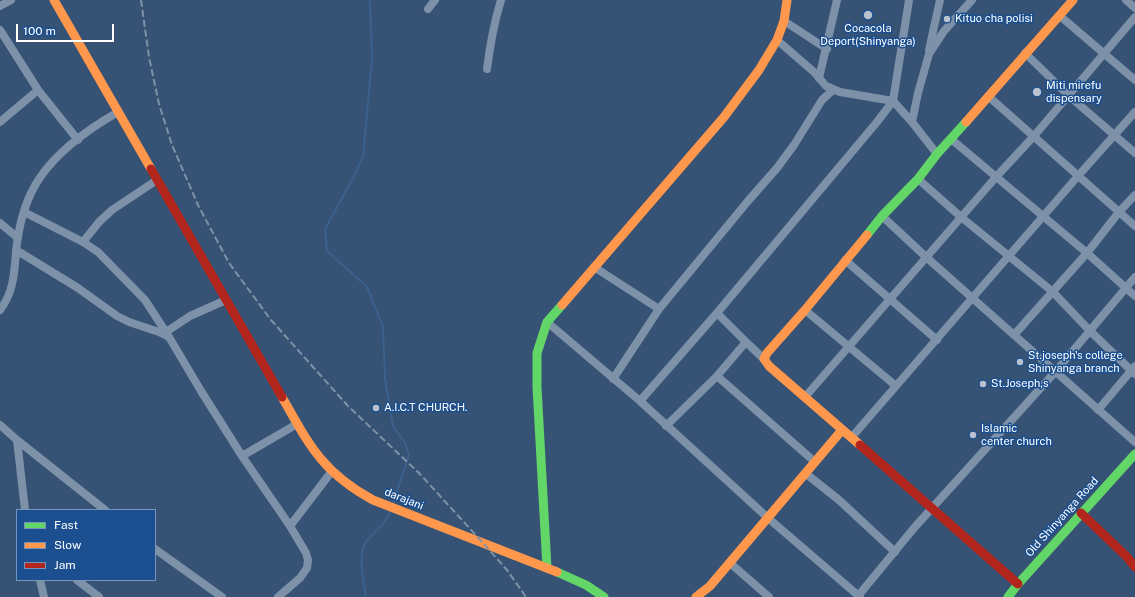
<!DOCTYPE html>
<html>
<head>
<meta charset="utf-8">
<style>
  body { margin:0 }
  #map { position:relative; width:1135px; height:597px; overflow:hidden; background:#365274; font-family:"Public Sans",sans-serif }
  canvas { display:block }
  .legend { position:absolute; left:16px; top:509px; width:140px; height:72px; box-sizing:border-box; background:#1b4f8f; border:1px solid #7695bc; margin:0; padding:5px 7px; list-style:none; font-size:12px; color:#fff }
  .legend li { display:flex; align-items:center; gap:8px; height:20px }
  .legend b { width:20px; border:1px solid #7695bc }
  .scale { position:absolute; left:16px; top:24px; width:98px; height:18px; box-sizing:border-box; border:2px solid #fff; border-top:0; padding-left:5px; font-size:12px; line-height:14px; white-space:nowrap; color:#fff; -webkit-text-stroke:3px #1b4f8f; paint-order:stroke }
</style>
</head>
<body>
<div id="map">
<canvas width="1135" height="597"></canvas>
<ul class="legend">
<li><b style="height:5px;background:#63d668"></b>Fast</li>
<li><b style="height:5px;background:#ff974d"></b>Slow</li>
<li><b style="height:5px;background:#b3261e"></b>Jam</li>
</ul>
<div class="scale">100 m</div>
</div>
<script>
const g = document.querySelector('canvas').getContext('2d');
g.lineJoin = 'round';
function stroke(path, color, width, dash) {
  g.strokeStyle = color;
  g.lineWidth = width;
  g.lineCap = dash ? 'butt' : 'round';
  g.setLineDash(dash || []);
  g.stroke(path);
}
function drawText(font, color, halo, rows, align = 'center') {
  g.font = font + ' "Public Sans",sans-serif';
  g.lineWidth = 3;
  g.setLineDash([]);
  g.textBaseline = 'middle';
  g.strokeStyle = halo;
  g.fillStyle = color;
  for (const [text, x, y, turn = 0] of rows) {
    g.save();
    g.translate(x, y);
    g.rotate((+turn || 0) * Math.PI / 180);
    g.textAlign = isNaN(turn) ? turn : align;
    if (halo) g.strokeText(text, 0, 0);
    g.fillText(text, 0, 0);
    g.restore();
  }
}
stroke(new Path2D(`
  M370 0 372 59 363 157 352 180 325 229 327 251 367 287 383 327 385 379 393 426 405 443 409 455 393 503
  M366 597C364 582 357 555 366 542 374 532 385 525 389 513`), '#3b618d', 2);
stroke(new Path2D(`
  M1126 0 1135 8
  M0 6 11 0
  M428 9 435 0
  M1060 16 1135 80
  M784 21 827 49
  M0 30 38 90 78 140
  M777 40 814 72 826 86 840 92 893 101 912 122 937 154
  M929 50 940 0
  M1025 53 1068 95 1135 153
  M487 69C490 45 494 23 501 0
  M819 78 837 0
  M988 96 1135 226
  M0 122 38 90
  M912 122 918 93 929 54 944 31 972 0
  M951 139 1087 253 1135 296
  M918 179 961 217 1053 292 1090 331 1135 374
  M24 212 83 242 98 252 145 300 169 337
  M882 216 926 257 1135 442
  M0 223 18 238
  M83 242 99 222 112 210 157 180
  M16 250 78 288 117 316 129 322 159 332 169 337 201 391 242 456 290 526 306 553 308 560 307 568 300 578 278 597
  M845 260 937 340
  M594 267 659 309
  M0 310C16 289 14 267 17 243 20 221 27 197 39 179 57 152 90 128 118 112
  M805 310 896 386
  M717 313 746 342 764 359
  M547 322 640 401 768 518 860 597
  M166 332 190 316 226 300
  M1014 335 1087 253 1119 212 1135 195
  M717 376 815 462
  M613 379 659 309 748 201 777 168 794 145 822 100 833 90
  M805 397 996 177 1034 136 1135 17
  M640 401 717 313 877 122 893 101 909 0
  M1098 410 1135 366
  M0 425 17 440 105 510
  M666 426 717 376 746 342
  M851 438 1078 176 1135 112
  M17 440 25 510
  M242 456 297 424
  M805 473 839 500 895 552
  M290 526 332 471
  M155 549 222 597
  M730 563 769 597
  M40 580 44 597
  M77 580 99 597
  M858 596 914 528 1056 371 1135 277`), '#7d92a8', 8);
stroke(new Path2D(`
  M867 235 882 216 918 179 937 154 966 122
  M547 568 537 387V353L547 322 562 305
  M557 572 586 585 604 597
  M1008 597 1018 584 1135 454`), '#63d668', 9);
stroke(new Path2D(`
  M54 0 151 169
  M966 122 1073 0
  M562 305 724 117 759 70 777 40 784 21 787 0
  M282 397C309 445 323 473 373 500L557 572
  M860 445 769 366 764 359 767 353 805 310 867 235
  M696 597 710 586 842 430`), '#ff974d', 9);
stroke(new Path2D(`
  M151 169 282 397
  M860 445 1018 584
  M1081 513 1127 557 1135 567`), '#b3261e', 9);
stroke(new Path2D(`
  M141 0 149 57 159 104 172 145 198 205 229 263 271 320 348 406 419 473 484 544 507 570 526 597`), '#7e92a7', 2, [7, 3]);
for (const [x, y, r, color] of [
  [868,15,5,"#b9c2ce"],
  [947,19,4,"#b9c2ce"],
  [1037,92,5,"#b9c2ce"],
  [1020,362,4,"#b9c2ce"],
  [983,384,4,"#b9c2ce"],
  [376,408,4,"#b9c2ce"],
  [973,435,4,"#b9c2ce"]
]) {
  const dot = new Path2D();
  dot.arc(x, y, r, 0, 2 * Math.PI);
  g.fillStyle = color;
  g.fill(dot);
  stroke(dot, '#1b4f8f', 1.5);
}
drawText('11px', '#fff', '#1b4f8f', [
  ["Kituo cha polisi",955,19],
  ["Cocacola",868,29,"center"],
  ["Deport(Shinyanga)",868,42,"center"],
  ["Miti mirefu",1046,86],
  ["dispensary",1046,99],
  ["St.joseph's college",1028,356],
  ["Shinyanga branch",1028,369],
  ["St.Joseph,s",991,384],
  ["A.I.C.T CHURCH.",384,408],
  ["Islamic",981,429],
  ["center church",981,442]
], 'left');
drawText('11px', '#fff', '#1b4f8f', [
  ["darajani",404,499,22],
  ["Old Shinyanga Road",1062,517,-48]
]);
</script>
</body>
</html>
